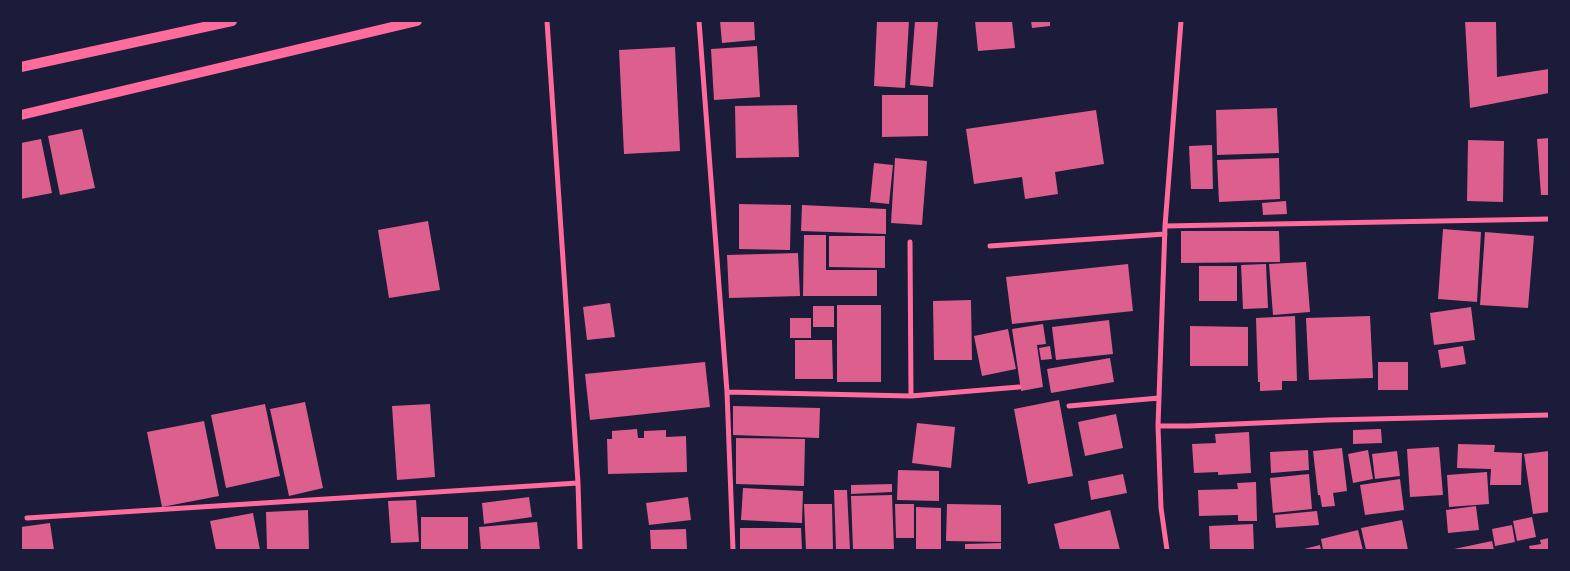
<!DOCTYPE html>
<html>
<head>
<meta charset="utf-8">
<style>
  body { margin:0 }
  #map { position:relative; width:1570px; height:571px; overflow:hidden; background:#1b1b3a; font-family:"Zilla Slab",serif }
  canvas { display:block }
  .frame { position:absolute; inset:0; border:22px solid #1b1b3a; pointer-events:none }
</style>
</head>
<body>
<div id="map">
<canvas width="1570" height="571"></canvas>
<div class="frame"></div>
</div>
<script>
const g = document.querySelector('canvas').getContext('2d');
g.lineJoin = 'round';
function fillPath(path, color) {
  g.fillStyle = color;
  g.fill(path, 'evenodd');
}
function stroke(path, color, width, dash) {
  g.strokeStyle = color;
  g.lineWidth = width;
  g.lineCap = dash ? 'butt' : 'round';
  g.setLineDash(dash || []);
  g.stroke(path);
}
fillPath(new Path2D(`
  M720 21H754L755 40 722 43Z
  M877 21H909L905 88 874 86Z
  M915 21H938L933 87 910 85Z
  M975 21H1012L1015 48 978 51Z
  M1031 21H1050V26L1032 28Z
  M1465 21H1496L1497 77 1549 69V93L1470 108Z
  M757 46 760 97 714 100 711 49Z
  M675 47 680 151 624 154 619 50Z
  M882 95H928V136L882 137Z
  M797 105 799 157 736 158 735 106Z
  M1277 108 1279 153 1217 155 1216 110Z
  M1096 110 1104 164 1055 172 1058 194 1025 199 1022 177 974 184 966 129Z
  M82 129 95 188 60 195 48 136Z
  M1549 138V195H1541L1537 139Z
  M41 139 52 193 21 199V143Z
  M1468 140 1504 141 1503 202 1467 201Z
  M1212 145 1213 189H1191L1189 146Z
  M895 158 927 161 922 225 891 223Z
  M1279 158 1280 199 1219 202 1217 160Z
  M874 163 893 165 889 204 870 202Z
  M1286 201 1287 214 1263 215 1262 203Z
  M739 204 791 205 790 250 739 249Z
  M802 205 886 209V234L801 231Z
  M428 221 440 290 389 298 378 230Z
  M1443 229 1481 232 1477 302 1438 299Z
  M1181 231H1279L1280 262 1181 263Z
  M1485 232 1534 236 1528 308 1480 305Z
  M804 235H826V270H877V296H803Z
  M829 236H885V268L829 267Z
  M798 253 800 296 729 298 727 255Z
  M1306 262 1310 312 1273 315 1269 264Z
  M1128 264 1133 311 1012 324 1006 277Z
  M1266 264 1268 308 1243 309 1241 265Z
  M1199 266H1237V301H1199Z
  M971 300 972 360H934L933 301Z
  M610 303 615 337 587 340 583 307Z
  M837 305H881V382H837Z
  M813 306H834V327H813Z
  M1471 307 1475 340 1434 345 1430 313Z
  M1295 316 1297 381H1282V390L1260 391V382H1258L1256 318Z
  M1370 316 1373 378 1309 380 1306 318Z
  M790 318H811V338H790Z
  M1109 320 1113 354 1056 360 1052 327Z
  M1043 324 1046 344 1037 345 1043 387 1021 391 1012 329Z
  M1190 326 1248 327V366H1190Z
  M1008 329 1016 369 982 376 974 336Z
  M795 340H832L833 379H795Z
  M1050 346 1052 359 1041 360 1039 348Z
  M1463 346 1466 364 1441 368 1438 350Z
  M1110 358 1114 382 1051 393 1047 369Z
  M705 362 710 407 590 420 585 374Z
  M1378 362H1408V390H1378Z
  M1059 400 1073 476 1028 484 1014 409Z
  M305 402 323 488 289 496 270 409Z
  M265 404 280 476 226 488 211 415Z
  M430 404 435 477 397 480 392 406Z
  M733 406 820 408 819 438 733 435Z
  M1116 414 1123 448 1085 456 1078 422Z
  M204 421 219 496 162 507 147 432Z
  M917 423 955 427 951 468 912 463Z
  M637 429 638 438H644V431L666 430V437L686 436 687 472 608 474 607 439H612V431Z
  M1381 429 1382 443 1353 444V430Z
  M1249 432 1251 473 1218 475V472L1194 473 1192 444 1216 443 1215 434Z
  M736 438 805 439 804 486 736 484Z
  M1458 444 1495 445 1494 452 1522 453 1521 485H1490L1491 469 1457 468Z
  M1439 447 1443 495 1410 497 1407 449Z
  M1342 448 1347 491 1333 493 1335 506 1322 507 1320 495H1318L1313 451Z
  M1308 450 1309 470 1271 473 1270 452Z
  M1368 450 1373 479 1353 483 1348 454Z
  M1397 451 1400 476 1375 479 1372 454Z
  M1549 451V512L1533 514 1524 454Z
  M898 470 939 471V501L897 500Z
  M1487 472 1489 504 1449 507 1447 475Z
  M1123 474 1127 493 1091 500 1088 481Z
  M1309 474 1312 509 1273 513 1270 478Z
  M1400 479 1404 510 1365 515 1360 485Z
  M1256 482 1257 521H1238V515L1199 516 1198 490 1238 489 1237 483Z
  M892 484V492L851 494V485Z
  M743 488 803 491 802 523 741 520Z
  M834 490H847L850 550H836Z
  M892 495 894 550H853L851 496Z
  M529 497 532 517 484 524 482 503Z
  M688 497 691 520 649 525 646 503Z
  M416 500 419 542 391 543 388 501Z
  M804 504H832L833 550H806Z
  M895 504H914V538H896Z
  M947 504 1001 505V542L946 541Z
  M1476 506 1479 530 1448 533 1446 510Z
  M916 507 941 508V550H916Z
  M308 510 309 550H267L266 512Z
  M1110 510 1120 550H1060L1054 524Z
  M1317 511 1319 525 1276 528 1275 515Z
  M253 513 260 550H216L210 521Z
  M421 517H468V550H421Z
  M1532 517 1536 537 1517 541 1513 521Z
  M1402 520 1408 550H1366L1361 528Z
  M537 522 540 550H481L479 527Z
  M50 523 54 550H21V527Z
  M1253 524 1254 550H1210L1209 526Z
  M1512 525 1515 542 1495 546 1492 529Z
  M740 528H801L802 550H740Z
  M686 529 687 550H651L650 530Z
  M1358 530 1363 550H1323L1321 539Z
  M1549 538V550H1530L1529 546 1541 544 1540 540Z
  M1492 541 1494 550H1454V549Z
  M1001 543V550H965V544Z
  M1320 545 1321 550H1304V549Z`), '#dd5f8e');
stroke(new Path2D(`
  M547 21 578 483 580 550
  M699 21 727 392 733 550
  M1165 226 1549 219
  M910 242 911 396
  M990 246 1165 234
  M727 392 911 396 1019 387
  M1069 406 1159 398
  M1158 426H1189L1328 420 1549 415
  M27 518 578 483
  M1167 550 1161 508 1158 426 1165 226 1181 21`), '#ff6b9d', 5);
stroke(new Path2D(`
  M21 67 232 21
  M21 115 417 21`), '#ff6b9d', 10);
</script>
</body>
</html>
